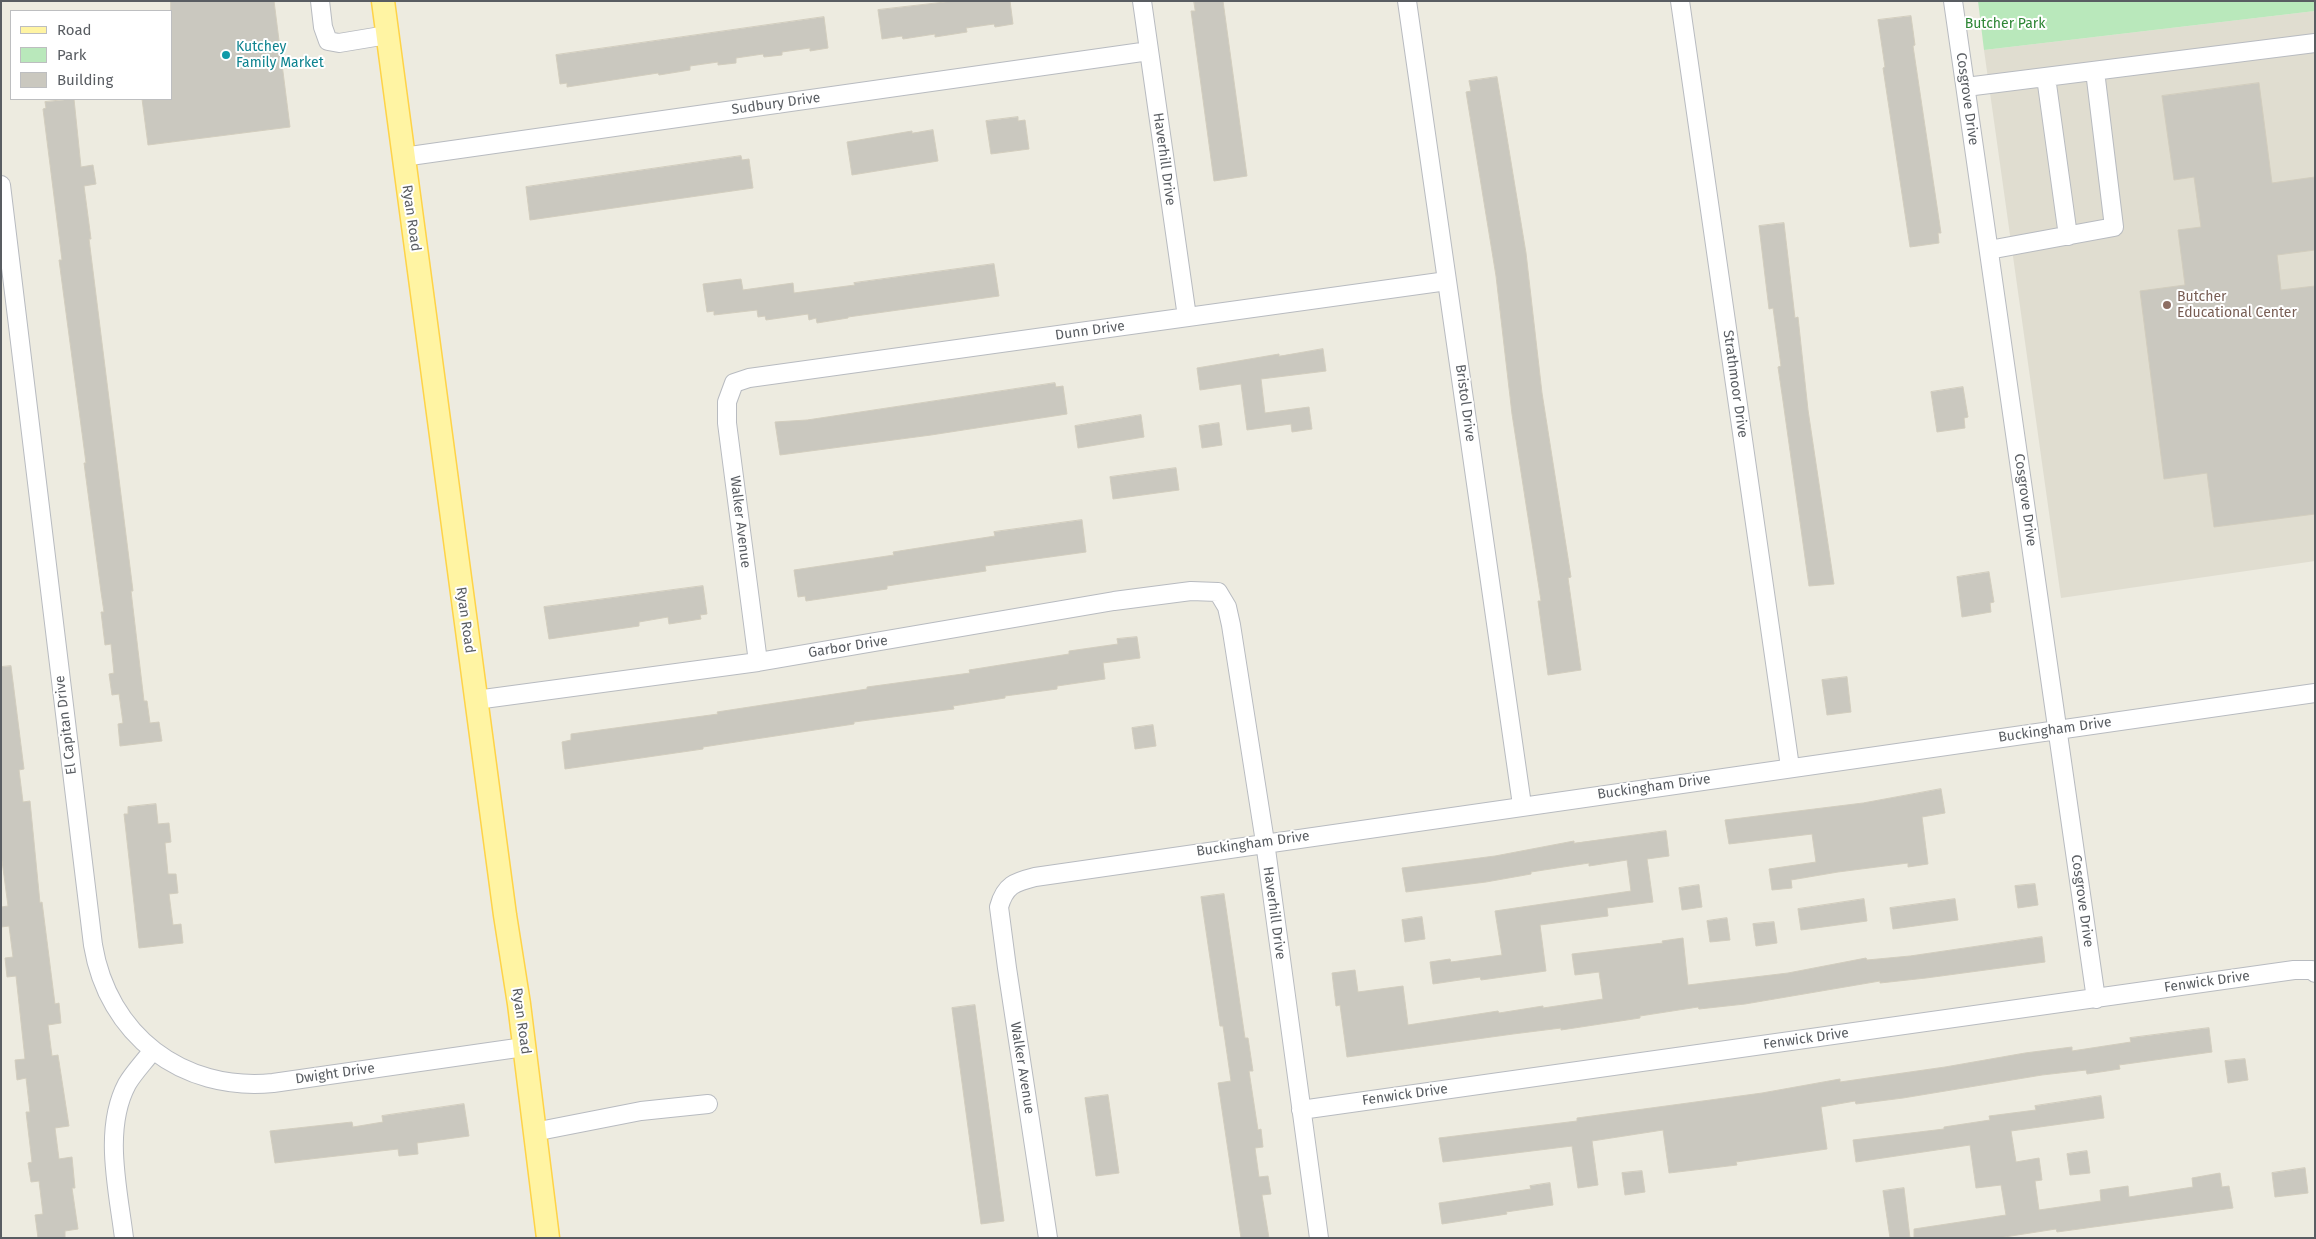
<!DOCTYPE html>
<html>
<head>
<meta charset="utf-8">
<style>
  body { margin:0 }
  #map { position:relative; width:2316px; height:1239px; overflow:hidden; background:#edebe0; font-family:"Fira Sans",sans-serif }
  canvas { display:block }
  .frame { position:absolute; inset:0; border:2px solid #595d62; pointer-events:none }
  .legend { position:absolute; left:10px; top:10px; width:162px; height:90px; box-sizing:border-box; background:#fff; border:1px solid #bdbec0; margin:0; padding:6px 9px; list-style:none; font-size:15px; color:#595d62 }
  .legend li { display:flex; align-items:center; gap:10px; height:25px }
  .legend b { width:25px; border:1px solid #bdbec0 }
</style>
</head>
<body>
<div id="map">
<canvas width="2316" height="1239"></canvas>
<div class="frame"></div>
<ul class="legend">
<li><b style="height:6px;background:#fff4a3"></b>Road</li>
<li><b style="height:14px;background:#b9e8bb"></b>Park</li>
<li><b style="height:14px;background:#cac8bf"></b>Building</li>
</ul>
</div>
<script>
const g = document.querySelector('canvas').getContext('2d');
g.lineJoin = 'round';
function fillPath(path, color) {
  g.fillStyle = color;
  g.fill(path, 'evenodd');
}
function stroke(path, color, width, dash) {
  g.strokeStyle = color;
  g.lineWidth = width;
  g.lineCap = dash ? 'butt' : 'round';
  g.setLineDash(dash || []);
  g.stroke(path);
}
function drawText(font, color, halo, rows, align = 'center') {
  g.font = font + ' "Fira Sans",sans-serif';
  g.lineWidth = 4;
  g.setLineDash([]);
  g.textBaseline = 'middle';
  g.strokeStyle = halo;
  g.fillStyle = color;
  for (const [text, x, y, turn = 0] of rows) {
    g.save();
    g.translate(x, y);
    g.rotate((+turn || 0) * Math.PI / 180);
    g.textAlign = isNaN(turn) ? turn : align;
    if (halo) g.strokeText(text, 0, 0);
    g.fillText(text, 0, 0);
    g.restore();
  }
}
fillPath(new Path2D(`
  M2315 11V561L2061 598 1984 50Z`), '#e0ddd0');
fillPath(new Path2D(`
  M1978 1H2315V11L1984 50Z`), '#b9e8bb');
const building = new Path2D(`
  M171 1H274L290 127 148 145 142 99H171Z
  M954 1H1010L1013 24 995 27 994 24 966 28 967 32 935 37V34L903 39 902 36 882 39 878 10Z
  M1194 1H1223L1247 176 1214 181 1191 11H1195Z
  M1911 16 1915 45 1913 46 1941 233H1938L1939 243 1910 247 1883 68 1885 67 1878 20Z
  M824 17 828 48 810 51V48L782 52V55L764 57 763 54 736 58V63L718 65V62L690 66V70L659 75 658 73 567 87V83L560 84 556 55Z
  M1497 77 1526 253 1542 393 1571 577 1568 578 1581 670 1548 675 1538 601H1541L1512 414 1496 276 1466 92 1471 91 1469 81Z
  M2259 83 2272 183 2315 177V250L2277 255 2281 290 2315 286V514L2214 527 2207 473 2164 479 2140 291 2185 285 2178 230 2201 227 2194 177 2174 180 2162 96Z
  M74 99 81 167 93 165 96 184 84 186 91 239H89L133 591H131L144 701H147L150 723 159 722 162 741 120 746 118 724 123 723 119 694 112 695 109 674 114 673 111 644 105 645 101 612H104L101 592 84 463H86L59 260H62L43 109 46 108 45 102Z
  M1018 117V121L1025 120 1029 149 991 154 986 121Z
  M933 130 938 161 852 175 847 142 912 131V133Z
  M741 156 742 160 749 159 753 188 530 220 526 187Z
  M1784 223 1795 318 1798 317 1808 410 1834 584 1809 586 1783 401 1778 367 1781 366 1773 308 1769 309 1759 226Z
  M994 264 999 296 848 317V318L817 323 816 318 809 320 808 314 766 320 765 316 758 317 757 310 714 315V311L707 312 703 284 741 279 743 290 793 283 794 293 855 285 854 283Z
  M1323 349 1326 371 1261 379 1265 413 1309 407 1312 429 1292 432 1291 424 1247 430 1241 384 1200 390 1197 368 1279 354V356Z
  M1055 383 1056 387 1063 386 1067 414 931 435 780 455 775 422 807 420Z
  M1963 387 1968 417 1964 418 1965 428 1937 432 1931 392Z
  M1141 415 1144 437 1078 448 1075 426Z
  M1219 423 1222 445 1202 448 1199 426Z
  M1176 468 1179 490 1113 499 1110 477Z
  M1082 520 1086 552 985 566 986 571 887 586V589L806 601 805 596 798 597 794 570 894 555 893 552 995 536 994 532Z
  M1989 572 1994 602 1990 603 1991 612 1962 617 1957 577Z
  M703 586 707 614 700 615 701 619 669 624 668 617 639 622V626L549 639 544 607Z
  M1137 637 1140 658 1103 663 1105 679 1057 686V689L1005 696V698L953 706 954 709 854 722V724L703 747V749L565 769 562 742 571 740V734L718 714 717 712 867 689V687L970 673 969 670 1069 654V651L1118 644 1117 639Z
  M11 666 24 769 19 770 23 802 30 801 40 903 42 902 55 1004 59 1003 61 1023 48 1025 52 1056 58 1055 69 1126 55 1128 59 1159 72 1157 75 1188H72L78 1229 65 1231V1238H38L35 1215 43 1214 39 1181 31 1182 28 1163 32 1162 26 1112H30L26 1078 17 1080 15 1060 25 1059 16 976 7 977 5 958 13 957 9 926 1 927V907L8 906 1 853V667Z
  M1847 677 1851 712 1827 715 1822 680Z
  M1153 725 1156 746 1135 749 1132 728Z
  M1941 789 1945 813 1922 817 1928 864 1908 867V863L1838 872 1791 880 1792 888 1772 890 1769 869 1816 862 1812 834 1729 844 1725 820 1863 803Z
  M156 804 158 824 169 823 171 842 165 843 168 874H176L178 893 169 894 173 925 181 924 183 943 139 948 124 814H128V807Z
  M1666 831 1669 856 1647 859 1653 902 1607 908 1608 916 1540 925 1546 971 1481 980 1480 977 1433 984 1430 962 1450 959 1451 962 1502 955 1495 911 1631 891 1627 860 1589 866V863L1531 872V874L1486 882 1406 892 1402 868 1495 856 1574 841V843Z
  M2035 884 2038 905 2018 908 2015 886Z
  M1699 885 1702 907 1682 910 1679 888Z
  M1224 894 1245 1038H1248L1253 1071H1249L1258 1130 1261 1129 1263 1147 1255 1148 1259 1177 1268 1176 1271 1194 1262 1195 1269 1238H1241L1218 1083 1231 1081 1223 1026H1220L1201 897Z
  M1864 899 1867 921 1801 930 1798 909Z
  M1955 899 1958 920 1893 929 1890 908Z
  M1422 917 1425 939 1405 942 1402 920Z
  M1727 918 1730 940 1710 942 1707 921Z
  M1774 922 1777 943 1756 946 1753 924Z
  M2042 937 2045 962 1926 978 1880 983V981L1745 1004 1699 1009 1698 1007 1640 1016V1018L1561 1030V1028L1513 1034 1347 1057 1340 1005 1336 1006 1332 973 1355 970 1358 992 1403 986 1408 1025 1498 1011 1499 1013 1543 1006V1008L1603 999 1599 972 1575 975 1572 954 1663 943 1662 941 1683 938 1688 985 1788 973 1866 958 1867 960 1910 956Z
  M975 1005 1004 1221 981 1224 952 1008Z
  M2209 1028 2212 1052 2119 1065 2120 1069 2087 1074 2086 1070 2042 1075 1903 1098 1856 1104 1855 1101 1821 1107 1827 1149 1736 1162 1737 1165 1669 1173 1663 1130 1592 1141 1598 1185 1578 1188 1572 1146 1443 1162 1439 1138 1577 1121V1118L1762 1093 1840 1079V1082L1945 1067 2025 1053 2072 1047V1051L2131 1042 2130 1038Z
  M2245 1059 2248 1080 2228 1083 2225 1061Z
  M1108 1095 1119 1173 1096 1176 1085 1098Z
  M2101 1096 2104 1118 2011 1131 2016 1162 2039 1158 2042 1180 2035 1181 2039 1210 2101 1201 2100 1190 2128 1186 2129 1197 2193 1187 2192 1178 2220 1173 2222 1187 2229 1186 2233 1208 2057 1232 2056 1229 1998 1238H1914V1229L2006 1215 2001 1185 1976 1188 1970 1145 1856 1162 1853 1140 1944 1129V1127L1990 1120 1989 1116 2036 1110 2035 1106Z
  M464 1104 469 1136 417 1143 418 1154 399 1156 398 1149 275 1163 270 1131 352 1122 353 1127 383 1122 382 1116Z
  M2087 1151 2090 1173 2070 1175 2067 1154Z
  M2305 1168 2308 1193 2275 1197 2272 1173Z
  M1642 1171 1645 1192 1625 1195 1622 1173Z
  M1550 1183 1553 1205 1506 1212 1507 1214 1442 1224 1439 1203 1531 1189 1530 1186Z
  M1904 1188 1910 1238H1890L1883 1191Z`);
fillPath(building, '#cac8bf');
stroke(building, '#d2cdbe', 1);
const minor = new Path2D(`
  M320 1 323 27 328 41 339 43 387 35
  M1142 1 1187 317
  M1407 1 1522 805
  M1680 1 1790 767
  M1953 1 2096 999
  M2046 77 2068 236
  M1966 87 2315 43
  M403 157 1149 51
  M1 185 93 945C108 1035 182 1092 273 1083L524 1047
  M1989 250 2114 227 2095 71
  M758 662 727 423V402L734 383 749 378 1447 281
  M476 700 758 662 1114 601 1191 591 1218 592 1227 607 1231 625 1265 842 1319 1238
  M1301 1110 2294 970H2312L2315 973
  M534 1132 641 1111 708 1104
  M124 1238C118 1189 103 1129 127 1084 134 1072 145 1061 153 1050
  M1048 1238 1007 968 999 907C1005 885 1015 882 1035 877L2315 693`);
const major = new Path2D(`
  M383 1 505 915 519 1004 548 1238`);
stroke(minor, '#b8bbc0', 20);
stroke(major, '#fed348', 25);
stroke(minor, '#fff', 18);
stroke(major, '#fff4a3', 22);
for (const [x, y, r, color] of [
  [226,55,5,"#0f9aa8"],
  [2167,305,5,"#8d6e63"]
]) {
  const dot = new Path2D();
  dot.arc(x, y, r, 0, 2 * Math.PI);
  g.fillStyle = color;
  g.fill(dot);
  stroke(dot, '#fff', 2);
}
drawText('14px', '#2d8634', '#fff', [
  ["Butcher Park",2005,24]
]);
drawText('14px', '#0d838f', '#fff', [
  ["Kutchey",236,47],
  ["Family Market",236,63]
], 'left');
drawText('14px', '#595d62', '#fff', [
  ["Cosgrove Drive",1967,99,82],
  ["Sudbury Drive",776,104,-8],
  ["Haverhill Drive",1164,159,82],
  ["Ryan Road",411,218,82],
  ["Dunn Drive",1090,331,-8],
  ["Strathmoor Drive",1735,384,82],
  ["Bristol Drive",1465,403,82],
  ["Cosgrove Drive",2025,500,82],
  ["Walker Avenue",740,522,83],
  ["Ryan Road",465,620,82],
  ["Garbor Drive",848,647,-9],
  ["El Capitan Drive",66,725,-97],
  ["Buckingham Drive",2055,730,-8],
  ["Buckingham Drive",1654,787,-8],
  ["Buckingham Drive",1253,844,-8],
  ["Cosgrove Drive",2082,901,82],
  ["Haverhill Drive",1274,913,82],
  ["Fenwick Drive",2207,982,-8],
  ["Ryan Road",521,1021,82],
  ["Fenwick Drive",1806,1039,-8],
  ["Walker Avenue",1022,1068,81],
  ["Dwight Drive",335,1074,-8],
  ["Fenwick Drive",1405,1095,-8]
]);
drawText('14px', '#785e54', '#fff', [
  ["Butcher",2177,297],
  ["Educational Center",2177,313]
], 'left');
</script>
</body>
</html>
